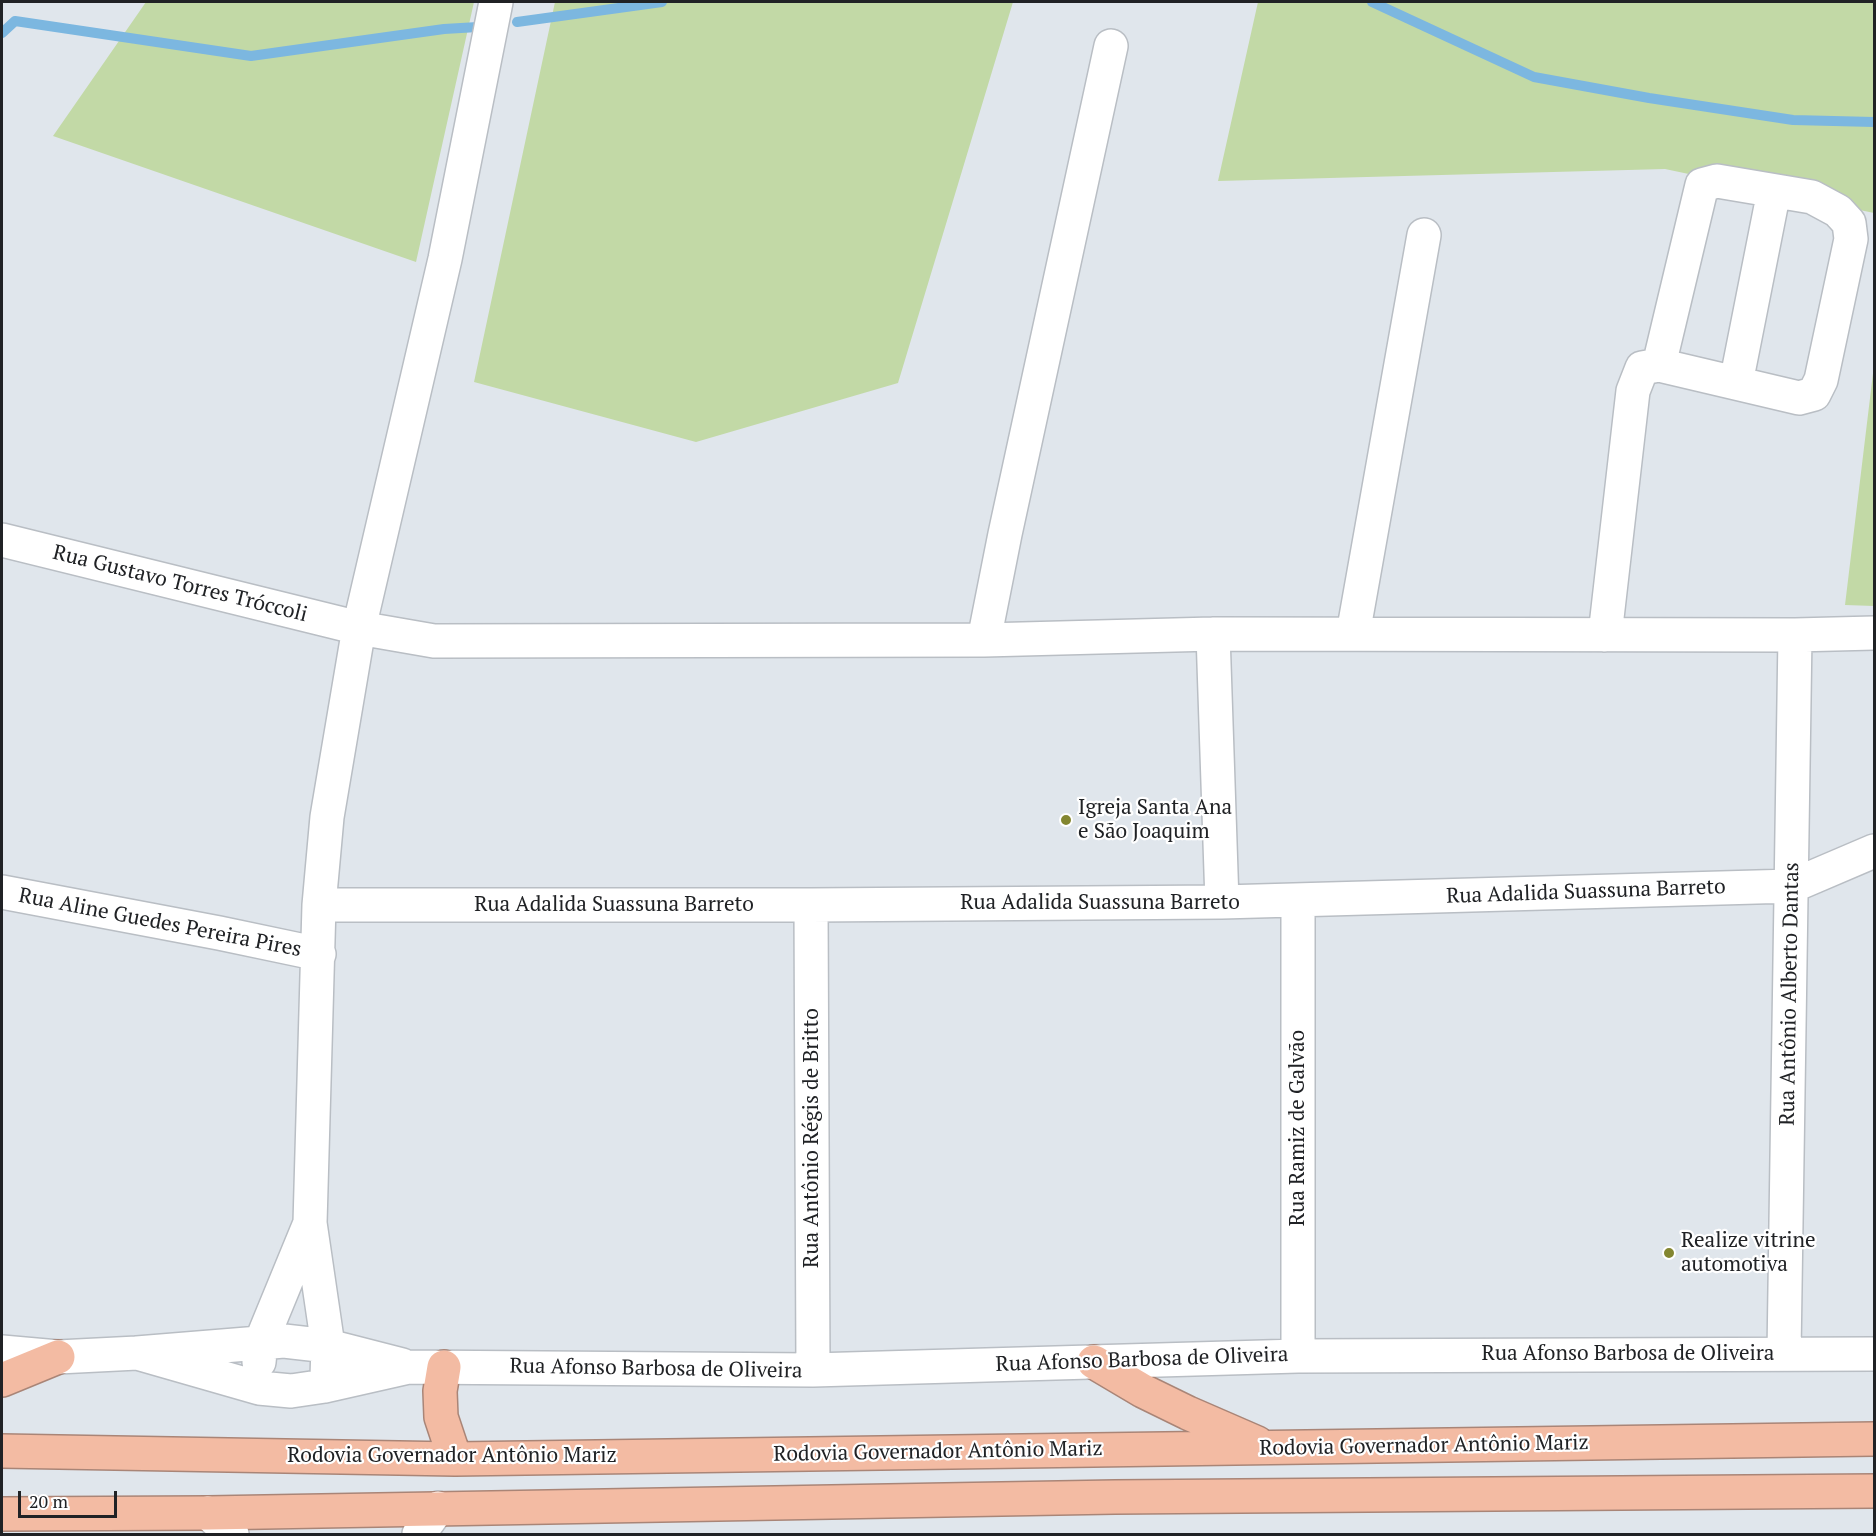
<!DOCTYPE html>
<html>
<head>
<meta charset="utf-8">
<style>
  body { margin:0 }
  #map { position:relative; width:1876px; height:1536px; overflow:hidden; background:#e0e6ec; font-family:"PT Serif",serif }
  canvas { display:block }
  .frame { position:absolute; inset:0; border:3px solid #202225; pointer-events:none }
  .scale { position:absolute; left:18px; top:1491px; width:99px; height:27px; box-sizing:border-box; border:3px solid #202225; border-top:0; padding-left:8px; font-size:18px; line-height:21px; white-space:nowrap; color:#202225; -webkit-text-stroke:4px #fff; paint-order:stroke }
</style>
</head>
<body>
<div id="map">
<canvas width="1876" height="1536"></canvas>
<div class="frame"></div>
<div class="scale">20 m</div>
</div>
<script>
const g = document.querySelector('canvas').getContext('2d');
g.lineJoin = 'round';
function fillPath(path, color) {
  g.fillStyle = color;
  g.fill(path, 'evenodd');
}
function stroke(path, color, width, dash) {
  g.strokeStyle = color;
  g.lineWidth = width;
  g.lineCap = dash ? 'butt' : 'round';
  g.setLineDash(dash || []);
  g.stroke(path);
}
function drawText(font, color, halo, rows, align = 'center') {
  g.font = font + ' "PT Serif",serif';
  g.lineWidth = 4.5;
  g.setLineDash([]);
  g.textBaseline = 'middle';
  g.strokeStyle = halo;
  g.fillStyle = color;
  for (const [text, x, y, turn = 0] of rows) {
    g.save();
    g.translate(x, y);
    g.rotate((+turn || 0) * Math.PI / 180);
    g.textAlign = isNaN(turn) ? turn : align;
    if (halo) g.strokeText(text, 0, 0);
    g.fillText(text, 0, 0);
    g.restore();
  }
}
fillPath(new Path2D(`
  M146 2H474L416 262 53 136Z
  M555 2H1013L898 383 696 442 474 382Z
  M1258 2H1874V213L1665 169 1218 181Z
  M1874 365V606L1845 605Z`), '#c2d9a6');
stroke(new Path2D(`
  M1372 2 1534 77 1649 98 1793 120 1874 122
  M517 22 662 2
  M2 33 15 21 251 56 444 29 478 27`), '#7cb7e0', 10);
const minor = new Path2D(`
  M1736 383 1774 191
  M2 540 359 628 434 641 984 640 1213 634 1795 635 1874 633
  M1213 634 1222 902
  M1353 634 1424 235
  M1605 635 1633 391 1642 368 1659 365 1799 398 1814 394 1821 380 1851 239 1849 223 1838 211 1812 197 1717 181 1702 185 1659 365
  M984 640 1005 534 1111 46
  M2 892 219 933 319 954
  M1298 900V1356
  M319 905H811L1222 902 1792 886 1874 851
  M811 905 813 1370
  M2 1352 58 1357 137 1353 284 1341 328 1346 402 1365
  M137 1353 259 1388 291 1391 325 1386 409 1367 813 1370 1298 1356 1874 1354
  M1784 1353 1795 635
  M259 1362 261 1342 310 1223
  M325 1386 327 1377 328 1346 310 1223 319 905 327 817 359 628 445 259 496 2
  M208 1513 232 1534
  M419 1534 438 1508`);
const highway = new Path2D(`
  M1094 1362 1143 1391 1188 1413 1257 1443
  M444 1367 440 1391 441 1417 455 1459
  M2 1380 58 1357
  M2 1451 455 1459 1874 1439
  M2 1514 208 1513 1115 1497 1874 1491`);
stroke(minor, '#b9bec4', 36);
stroke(highway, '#a98577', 36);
stroke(minor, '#fff', 33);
stroke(highway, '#f3bba3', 33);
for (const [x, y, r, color] of [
  [1066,820,6,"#838630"],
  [1669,1253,6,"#838630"]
]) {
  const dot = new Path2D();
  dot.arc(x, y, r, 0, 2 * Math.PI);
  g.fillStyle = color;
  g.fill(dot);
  stroke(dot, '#fff', 2);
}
drawText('21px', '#202225', '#fff', [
  ["Rua Gustavo Torres Tróccoli",180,584,14],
  ["Rua Adalida Suassuna Barreto",1586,892,-2],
  ["Rua Adalida Suassuna Barreto",1100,903],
  ["Rua Adalida Suassuna Barreto",614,905],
  ["Rua Aline Guedes Pereira Pires",160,923,11],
  ["Rua Antônio Alberto Dantas",1790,994,-89],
  ["Rua Ramiz de Galvão",1298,1128,-90],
  ["Rua Antônio Régis de Britto",812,1138,-90],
  ["Rua Afonso Barbosa de Oliveira",1628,1354],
  ["Rua Afonso Barbosa de Oliveira",1142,1360,-2],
  ["Rua Afonso Barbosa de Oliveira",656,1369,1],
  ["Rodovia Governador Antônio Mariz",1424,1446,-1],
  ["Rodovia Governador Antônio Mariz",938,1452,-1],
  ["Rodovia Governador Antônio Mariz",452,1456]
]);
drawText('21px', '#202225', '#fff', [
  ["Igreja Santa Ana",1078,808],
  ["e São Joaquim",1078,832],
  ["Realize vitrine",1681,1241],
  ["automotiva",1681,1265]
], 'left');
</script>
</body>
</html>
